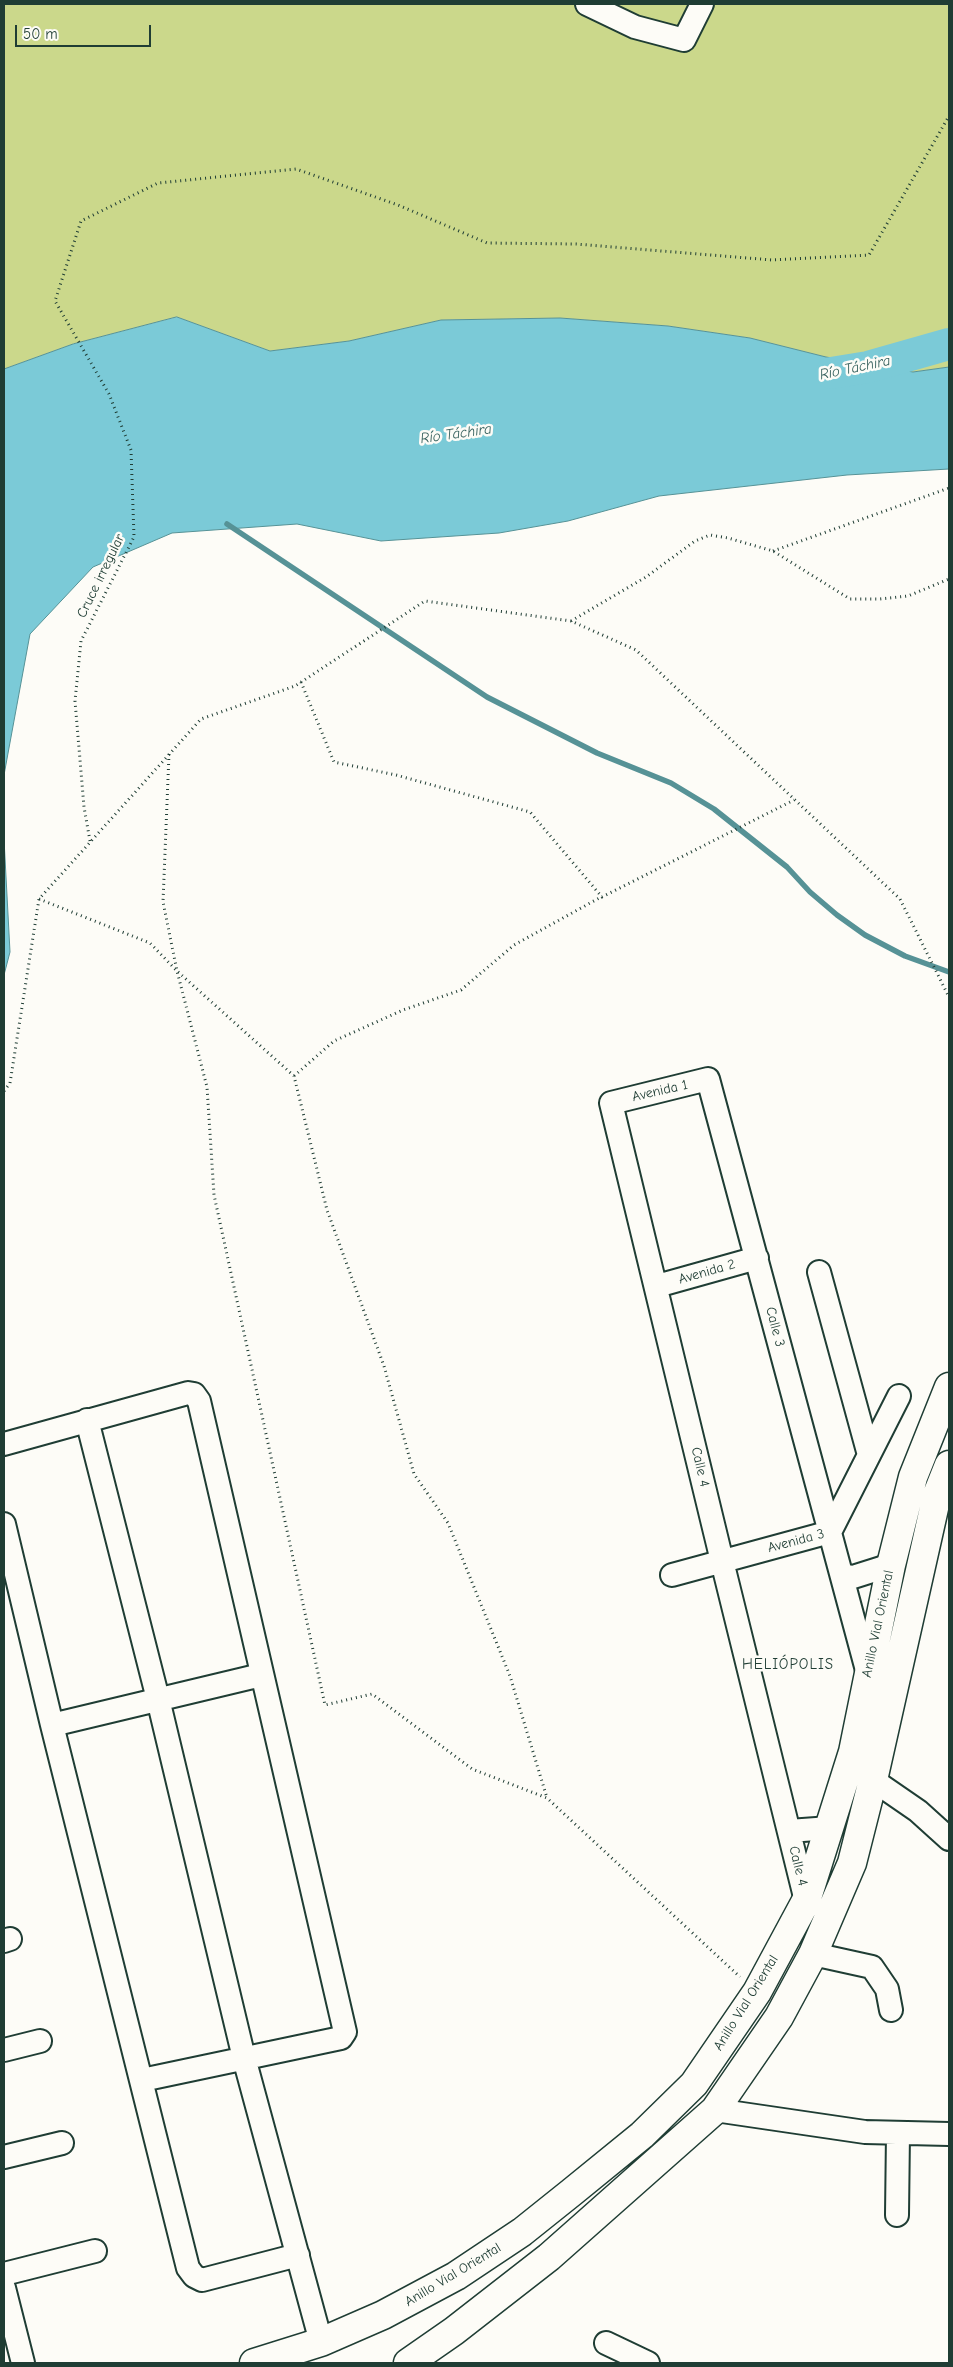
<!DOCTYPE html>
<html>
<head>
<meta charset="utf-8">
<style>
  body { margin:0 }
  #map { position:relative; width:953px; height:2367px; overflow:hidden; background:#fdfcf7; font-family:"Comic Neue",sans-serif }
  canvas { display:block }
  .frame { position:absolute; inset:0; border:5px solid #1f3d34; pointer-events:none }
  .scale { position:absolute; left:15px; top:25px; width:136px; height:22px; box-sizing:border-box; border:2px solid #1f3d34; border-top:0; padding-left:6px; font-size:15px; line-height:18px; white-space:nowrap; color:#1f3d34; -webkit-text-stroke:4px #fdfcf7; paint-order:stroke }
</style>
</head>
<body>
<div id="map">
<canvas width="953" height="2367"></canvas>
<div class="frame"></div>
<div class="scale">50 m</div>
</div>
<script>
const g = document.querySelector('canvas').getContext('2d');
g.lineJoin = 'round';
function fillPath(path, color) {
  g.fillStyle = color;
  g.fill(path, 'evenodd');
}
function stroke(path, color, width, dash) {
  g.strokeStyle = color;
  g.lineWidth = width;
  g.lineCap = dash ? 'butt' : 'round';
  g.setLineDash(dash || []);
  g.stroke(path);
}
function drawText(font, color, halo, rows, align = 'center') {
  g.font = font + ' "Comic Neue",sans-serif';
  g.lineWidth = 5;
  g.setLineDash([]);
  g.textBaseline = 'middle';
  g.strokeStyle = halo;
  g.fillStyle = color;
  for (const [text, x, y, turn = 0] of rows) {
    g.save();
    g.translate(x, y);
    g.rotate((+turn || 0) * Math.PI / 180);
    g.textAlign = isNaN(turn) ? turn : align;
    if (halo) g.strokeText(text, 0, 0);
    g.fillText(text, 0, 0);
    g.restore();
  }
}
fillPath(new Path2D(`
  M4 4H949V367L913 372 826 357 750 338 668 326 560 318 441 320 349 341 270 351 177 317 73 344 4 369Z`), '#cbd88b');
const water = new Path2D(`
  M177 317 270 351 349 341 441 320 560 318 668 326 750 338 826 357 913 372 949 367V469L847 475 659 496 568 521 499 533 381 541 297 524 172 533 93 567 30 634 4 775V369L73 344Z
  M4 839 10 952 4 975Z`);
fillPath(water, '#7bcad7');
stroke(water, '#569296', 1);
stroke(new Path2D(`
  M227 524 487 697 597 753 671 783 714 809 787 867 810 892 837 915 865 935 905 956 949 972`), '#569296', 5.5);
stroke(new Path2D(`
  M831 373 868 367 949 344`), '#7bcad7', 32);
const minor = new Path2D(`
  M587 4 635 27 684 40 702 4
  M819 1272 869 1455
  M657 1286 757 1258
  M87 1420 158 1699 244 2058 321 2342
  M4 1444 188 1393 194 1394 199 1401 345 2032 341 2038 142 2080
  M4 1524 52 1725 188 2268 194 2276 202 2280 298 2255
  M672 1575 830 1532 899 1396
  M842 1575 853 1577 891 1565
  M52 1725 261 1675
  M873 1780 918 1811 949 1839
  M789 1831 830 1828
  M806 1901 722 1561 611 1103 708 1079 868 1674
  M4 1941 10 1939
  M813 1954 872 1967 887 1989 891 2010
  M4 2050 40 2041
  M715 2110 865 2132 949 2134
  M4 2157 62 2143
  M897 2215 898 2133
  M4 2274 95 2251
  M4 2288 23 2363
  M606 2343 648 2363`);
const highway = new Path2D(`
  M254 2363 321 2342 383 2315 456 2276 522 2232 572 2192 642 2135 694 2084 757 1992 806 1901 853 1752 891 1565 913 1477 949 1387
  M408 2363 454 2331 549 2257 715 2110 779 2017 813 1954 852 1863 873 1780 937 1495 949 1465`);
stroke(minor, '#1f3d34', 26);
stroke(highway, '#1f3d34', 31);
stroke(new Path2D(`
  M773 551 949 488
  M571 621 646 577 695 541 710 535 728 538 773 551 850 599H880L908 596 949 579
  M301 682 334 762 396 775 530 812 602 897 794 800
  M169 754 163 902 177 971 294 1076 327 1210 384 1366 414 1474 448 1523 510 1676 547 1798
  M90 841 84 807 75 701 81 641 134 537 131 450 109 394 55 301 81 221 158 183 296 169 398 205 487 243 576 244 772 260 869 255 949 116
  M39 899 150 943 177 971 207 1087 214 1195 325 1705 372 1694 472 1769 547 1798 740 1977
  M294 1076 334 1041 403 1010 461 990 514 945 601 897
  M4 1091 10 1083 39 899 201 719 295 686 425 601 571 621 636 650 900 899 949 997`), '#1f3d34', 3, [1, 4]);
stroke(minor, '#fdfcf7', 22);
stroke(highway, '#fdfcf7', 28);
drawText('14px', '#1f3d34', '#fdfcf7', [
  ["Cruce irregular",101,576,-64],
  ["Avenida 1",660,1091,-13],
  ["Avenida 2",707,1272,-16],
  ["Calle 3",775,1327,75],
  ["Calle 4",700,1467,77],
  ["Avenida 3",796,1541,-15],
  ["Anillo Vial Oriental",878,1624,-78],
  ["Calle 4",798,1866,76],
  ["Anillo Vial Oriental",746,2003,-58],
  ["Anillo Vial Oriental",453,2275,-31]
]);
drawText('italic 15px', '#36605d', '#fdfcf7', [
  ["Río Táchira",855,368,-12],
  ["Río Táchira",456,434,-8]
]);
g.letterSpacing = '1px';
drawText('15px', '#1f3d34', '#fdfcf7', [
  ["HELIÓPOLIS",788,1665]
]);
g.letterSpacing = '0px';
</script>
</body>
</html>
